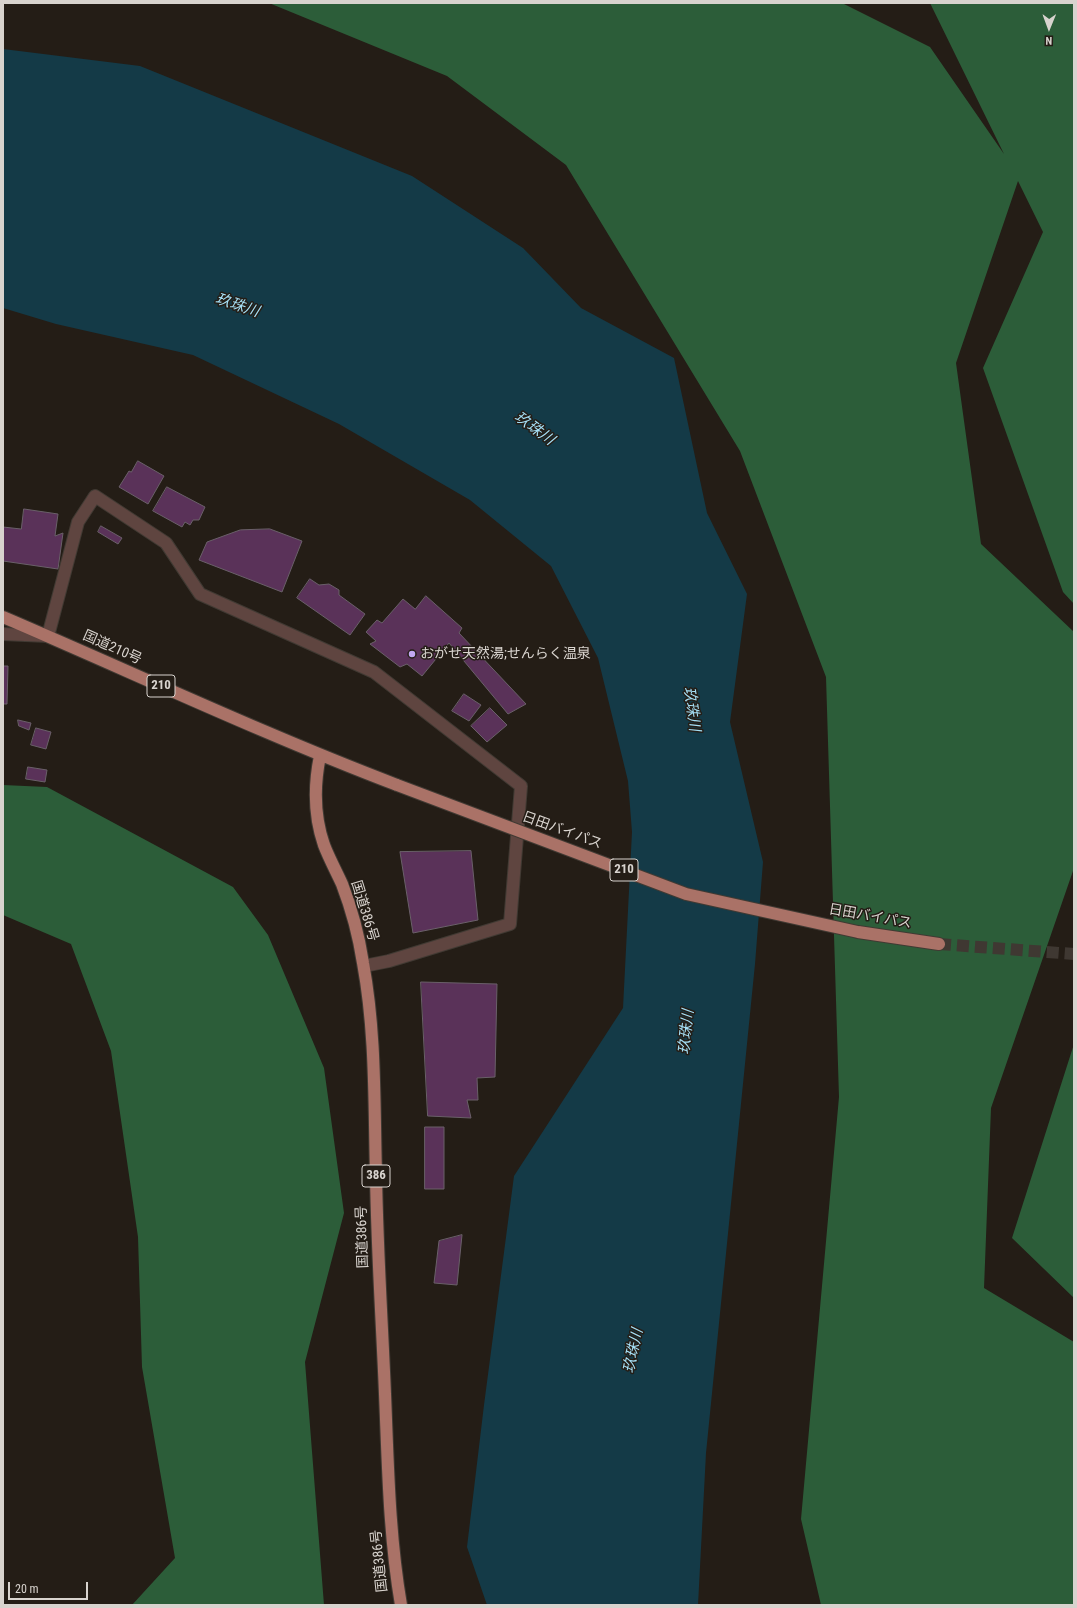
<!DOCTYPE html>
<html>
<head>
<meta charset="utf-8">
<style>
  body { margin:0 }
  #map { position:relative; width:1077px; height:1608px; overflow:hidden; background:#241d16; font-family:"Roboto Condensed",sans-serif }
  canvas { display:block }
  .frame { position:absolute; inset:0; border:4px solid #d8d3ce; pointer-events:none }
  .north { position:absolute; left:1029px; top:8px; width:40px; height:40px; -webkit-text-stroke:3px #241d16; paint-order:stroke; rotate:181deg; font-size:11px; font-weight:700; line-height:16px; text-align:center; color:#d8d3ce }
  .north::after { content:''; display:block; margin:auto; width:14px; height:18px; background:#d8d3ce; clip-path:polygon(50% 0,100% 100%,50% 72%,0 100%) }
  .scale { position:absolute; left:8px; top:1582px; width:80px; height:18px; box-sizing:border-box; border:2px solid #d8d3ce; border-top:0; padding-left:5px; font-size:12px; line-height:14px; white-space:nowrap; color:#d8d3ce; -webkit-text-stroke:3px #241d16; paint-order:stroke }
</style>
</head>
<body>
<div id="map">
<canvas width="1077" height="1608"></canvas>
<div class="frame"></div>
<div class="north">N</div>
<div class="scale">20 m</div>
</div>
<script>
const g = document.querySelector('canvas').getContext('2d');
g.lineJoin = 'round';
function fillPath(path, color) {
  g.fillStyle = color;
  g.fill(path, 'evenodd');
}
function stroke(path, color, width, dash) {
  g.strokeStyle = color;
  g.lineWidth = width;
  g.lineCap = dash ? 'butt' : 'round';
  g.setLineDash(dash || []);
  g.stroke(path);
}
function drawText(font, color, halo, rows, align = 'center') {
  g.font = font + ' "Roboto Condensed","Noto Sans JP",sans-serif';
  g.lineWidth = 3;
  g.setLineDash([]);
  g.textBaseline = 'middle';
  g.strokeStyle = halo;
  g.fillStyle = color;
  for (const [text, x, y, turn = 0] of rows) {
    g.save();
    g.translate(x, y);
    g.rotate((+turn || 0) * Math.PI / 180);
    g.textAlign = isNaN(turn) ? turn : align;
    if (halo) g.strokeText(text, 0, 0);
    g.fillText(text, 0, 0);
    g.restore();
  }
}
fillPath(new Path2D(`
  M269 3H842L930 47 1004 154 930 3H1074V604L1063 592 983 368 1043 232 1018 181 956 363 981 544 1074 632V868L991 1108 984 1288 1074 1342V1605H821L801 1519 839 1097 826 677 740 451 566 165 447 76Z
  M3 785 47 787 233 887 268 935 324 1068 344 1213 305 1362 324 1605H132L175 1558 142 1367 138 1237 111 1051 71 944 3 915Z
  M1074 1044V1298L1012 1238Z`), '#2c5d39');
fillPath(new Path2D(`
  M3 49 140 66 412 176 523 248 581 308 674 358 707 513 747 594 730 722 763 862 755 964 706 1453 698 1605H487L467 1547 484 1405 514 1176 623 1008 632 832 628 781 598 658 551 566 470 500 339 424 193 355 56 324 3 308Z`), '#143a47');
const building = new Path2D(`
  M138 461 164 476 148 504 119 487 129 471 131 472Z
  M167 487 205 507 199 520H193L190 525 185 522 182 527 153 511Z
  M24 509 58 514 55 536 63 533 58 569 3 561V527L21 529Z
  M101 526 122 538 118 544 98 532Z
  M270 529 302 541 282 592 199 560 207 542 240 530Z
  M310 579 319 585 329 584 339 590V595L365 614 350 635 297 598Z
  M426 596 462 628 459 633 526 704 508 714 449 643 422 676 407 664 400 667 370 644 376 641 366 632 377 620 382 623 403 599 415 609Z
  M3 666H8L7 704H3Z
  M464 694 481 705 469 721 452 711Z
  M490 708 507 725 487 742 471 726Z
  M18 720 31 723 29 730 19 726Z
  M36 728 51 732 46 749 31 745Z
  M28 767 47 770 45 782 26 779Z
  M471 851 478 920 413 933 400 852Z
  M421 982 497 984 495 1077 477 1078 478 1100H467L471 1118 428 1116Z
  M425 1127H444V1189H425Z
  M462 1235 457 1285 434 1283 439 1241Z`);
fillPath(building, '#5a3259');
stroke(building, '#6a6069', 1);
stroke(new Path2D(`
  M939 944 1074 954`), '#3f3832', 12, [12, 6]);
const minor = new Path2D(`
  M3 634 48 636 78 522 95 496 166 543 200 594 374 672 521 786 510 924 389 961 364 966`);
const trunk = new Path2D(`
  M3 617C134 673 263 734 397 785
  M320 756C314 785 314 816 324 845 329 858 336 871 342 884 352 910 359 937 363 963 376 1033 374 1104 376 1174 377 1248 382 1321 385 1394 388 1465 389 1535 401 1605
  M858 932 939 944`);
stroke(minor, '#413a33', 14);
stroke(trunk, '#413a33', 14);
stroke(minor, '#5f4540', 12);
stroke(trunk, '#aa7267', 12);
const trunkBridge = new Path2D(`
  M397 785 686 894 858 932`);
stroke(trunkBridge, '#413a33', 14, []);
stroke(trunkBridge, '#aa7267', 12);
for (const [x, y, r, color] of [
  [412,654,4,"#c3a7f2"]
]) {
  const dot = new Path2D();
  dot.arc(x, y, r, 0, 2 * Math.PI);
  g.fillStyle = color;
  g.fill(dot);
  stroke(dot, '#241d16', 1.5);
}
for (const [x, y, w] of [
  [161,686,28],
  [624,870,28],
  [376,1176,28]
]) {
  const box = new Path2D();
  box.roundRect(x - w / 2, y - 11, w, 22, 3);
  g.fillStyle = '#241d16';
  g.fill(box);
  stroke(box, '#d8d3ce', 1);
}
drawText('bold 13px', '#d8d3ce', null, [
  ["210",161,686],
  ["210",624,870],
  ["386",376,1176]
]);
drawText('14px', '#d8d3ce', '#241d16', [
  ["国道210号",112,648,24],
  ["日田バイパス",562,831,20],
  ["国道386号",364,911,73],
  ["日田バイパス",870,917,10],
  ["国道386号",363,1237,-92],
  ["国道386号",380,1561,-96]
]);
drawText('14px', '#d8d3ce', '#241d16', [
  ["おがせ天然湯;せんらく温泉",420,654]
], 'left');
drawText('italic 15px', '#a5dff5', '#241d16', [
  ["玖珠川",237,306,18],
  ["玖珠川",534,429,36],
  ["玖珠川",691,709,82],
  ["玖珠川",687,1032,-84],
  ["玖珠川",634,1351,-78]
]);
</script>
</body>
</html>
